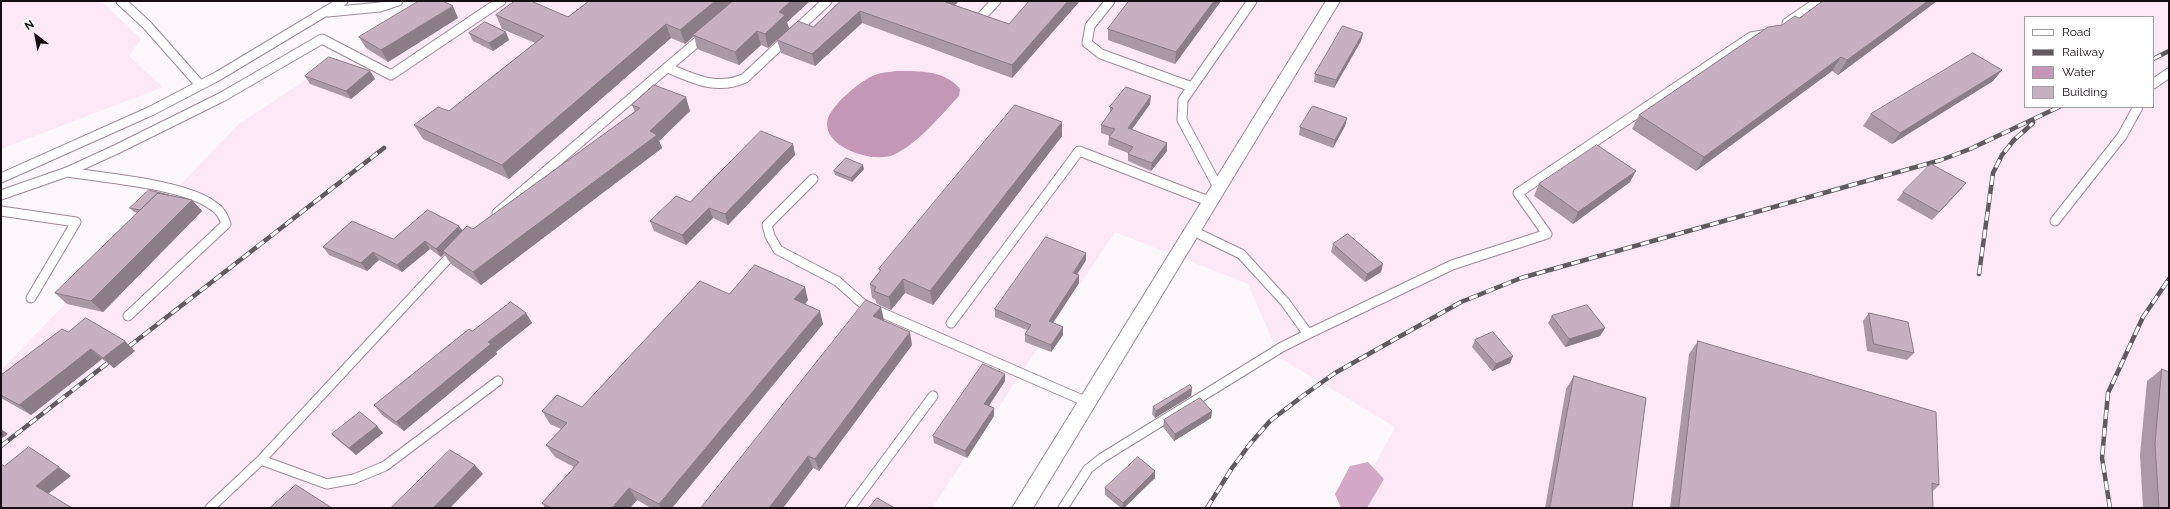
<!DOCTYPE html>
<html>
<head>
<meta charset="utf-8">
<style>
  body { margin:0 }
  #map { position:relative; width:2170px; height:509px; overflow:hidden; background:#fcf7fb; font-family:Raleway,sans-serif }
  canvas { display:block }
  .frame { position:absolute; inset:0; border:2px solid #150d12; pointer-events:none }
  .legend { position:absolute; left:2024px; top:16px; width:130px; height:92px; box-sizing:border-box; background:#fff; border:1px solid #a19ea0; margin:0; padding:5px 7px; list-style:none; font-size:12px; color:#150d12 }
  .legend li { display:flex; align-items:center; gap:8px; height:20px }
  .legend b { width:20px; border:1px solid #a19ea0 }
  .north { position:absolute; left:16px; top:16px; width:40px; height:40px; -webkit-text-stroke:3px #fff; paint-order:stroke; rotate:328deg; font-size:11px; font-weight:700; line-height:16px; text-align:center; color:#150d12 }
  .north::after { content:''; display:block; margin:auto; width:14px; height:18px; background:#150d12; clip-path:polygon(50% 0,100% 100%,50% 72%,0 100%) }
</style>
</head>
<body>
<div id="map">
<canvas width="2170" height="509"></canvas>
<div class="frame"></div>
<ul class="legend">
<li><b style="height:5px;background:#fff"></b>Road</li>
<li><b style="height:5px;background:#615a5f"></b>Railway</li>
<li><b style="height:11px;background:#c497b6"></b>Water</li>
<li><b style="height:11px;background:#c7b1c0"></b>Building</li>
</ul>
<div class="north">N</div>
</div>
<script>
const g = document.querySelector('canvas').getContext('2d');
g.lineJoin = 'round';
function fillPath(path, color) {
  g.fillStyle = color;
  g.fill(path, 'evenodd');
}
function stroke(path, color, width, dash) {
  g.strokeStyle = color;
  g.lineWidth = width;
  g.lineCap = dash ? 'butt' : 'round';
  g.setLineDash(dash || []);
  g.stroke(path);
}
fillPath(new Path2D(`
  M1 1H101L141 39 129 56 163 87 1 149Z
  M442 1H2169V508H1352L1395 427 1280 358 1248 284 1115 232 932 508H1V370L239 124 304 81 343 58 345 60 366 48ZM2025 17H2153V107H2025Z`), '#fce9f5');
fillPath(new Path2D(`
  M1368 462 1384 479 1367 508H1341L1335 494 1350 466Z`), '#d6a8c7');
fillPath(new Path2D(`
  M897 71C919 71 945 70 960 89L959 96C942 114 917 145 893 155 874 163 826 149 827 123 828 107 861 80 875 75 882 72 890 72 897 71Z`), '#c497b6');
const service = new Path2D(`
  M121 1 147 25 200 85
  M1110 1 1090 26 1087 43 1101 54 1192 87
  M328 12 380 7 398 1
  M982 16 996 1
  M1787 23 1819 1
  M668 68C694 79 717 91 745 78L827 1
  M2153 84 2169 73
  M67 172C104 178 183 184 212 205 220 210 223 215 226 224L128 316
  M1 178 151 111 218 76 343 1
  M813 179 767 225 770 236 778 250 837 281 864 305 1087 402
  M1219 189 1182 120 1183 100 1252 1
  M1 195 67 172 117 149 222 97 322 39 391 75 501 1
  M1 211 76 222 31 298
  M497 213 704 36
  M2055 221 2122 136 2138 107
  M1193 231 1241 254 1285 302 1308 334 1452 265 1547 234 1518 193 1751 37 1768 34
  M951 323 1079 151 1211 202
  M261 460 327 484 354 479 385 466 498 381
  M210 508 261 460 456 250
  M850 508 933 396
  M1063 508 1088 469 1102 458 1282 347 1308 334`);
const minor = new Path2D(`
  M1326 1H1340L1033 508H1012Z`);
stroke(service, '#9f8a98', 11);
stroke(minor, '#9f8a98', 2);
stroke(service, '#fff', 9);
fillPath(minor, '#fff');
const rail = new Path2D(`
  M2153 59 2169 51
  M1979 274 1993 173 2002 155 2014 140 2033 123
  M1 446 384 148
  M1207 508 1232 468 1250 444 1270 421 1304 395 1335 373 1461 302 1521 278 1941 160 1970 149 2059 107
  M2110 508 2102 458 2108 393 2143 317 2169 279`);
stroke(rail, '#615a5f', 4.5);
stroke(rail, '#fff', 3, [9]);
fillPath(new Path2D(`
  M589 1H810L787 22 789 29 768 48 761 45 739 65 697 49 694 36 685 44 671 38 509 179 423 139 414 125 449 111 535 43 502 29 496 15 568 17Z
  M841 1 955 5 1009 24 1029 1H1079V2L1012 78 862 23 815 66 781 53 777 40 813 27Z
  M1221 1 1175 64 1108 40V29Z
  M1937 1 1838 75 1832 71 1696 171 1632 129 1639 115 1782 25 1799 18Z
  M458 18 388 62 366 48 359 37Z
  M469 33 509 40 493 51 473 41Z
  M1363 33 1361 41 1334 88 1314 82 1315 74Z
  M2002 70 1993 81 1892 144 1863 126 1871 114Z
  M370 71 375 79 351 99 310 84 305 76Z
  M1150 104 1132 129 1167 151 1151 171 1128 161V153L1108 145 1109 137 1110 136 1101 133V125L1110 113V107Z
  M632 105 690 111 659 141 662 148 481 285 451 264 444 254 441 257 430 249 402 272 379 260 367 271 329 255 323 247 462 231 473 229 635 112Z
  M1347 118 1345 126 1333 148 1299 135 1300 127Z
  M1062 122V136L933 305 905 293 891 310 877 304 875 299 872 298 870 284 880 272 879 269Z
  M793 144 795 155 728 225 713 218 686 245 654 231 650 221 690 202Z
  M864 169 852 182 835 175 834 171Z
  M1630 182 1573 224 1534 196 1539 184Z
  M1966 183 1959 191 1932 220 1897 200 1903 192Z
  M170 195 192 200 202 211 103 312 67 304 55 293 137 213 134 212 130 208Z
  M1333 244 1381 272 1365 282 1331 252Z
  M1086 253V260L1077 275 1079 283 1053 323 1063 327V335L1051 352 1025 342V334L1027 330 995 317V309Z
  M729 294 808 300 805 304 823 324 672 508H651L637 500 630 508H545L542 503 574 467 555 457 546 445 561 429 550 424 542 411 582 407Z
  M526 313 532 323 496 352 497 354 404 431 382 415 374 405 472 331Z
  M1869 313 1914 353 1907 360 1867 351 1863 321Z
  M1552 316 1605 328 1600 336 1565 347 1548 323Z
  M883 320 912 345 819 471 813 468 783 508H701Z
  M68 332 135 351 114 368 102 359 31 415 1 398V375Z
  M1475 340 1513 356 1510 363 1492 371 1472 347Z
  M1698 341 1939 485 1932 492 1933 508H1670L1689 354Z
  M2162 369 2169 508H2143L2140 455 2147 381Z
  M1005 374V381L988 406 994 416 967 458 934 443 933 436Z
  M1574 376 1632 508H1545L1566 389Z
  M1192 388 1191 396 1155 418 1152 414 1153 407Z
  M1212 411 1211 418 1174 441 1163 427 1164 420Z
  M377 426 383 433 356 455 339 441 332 434Z
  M1155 471V478L1124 508H1121L1105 495V488Z`), '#ab98a5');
fillPath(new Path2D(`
  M715 1H735L693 35 694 36 685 44 680 30Z
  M791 1H810L787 22 789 29 768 48 765 34 779 12Z
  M945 1H959L946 14 945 2Z
  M1068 1H1079V2L1012 78V65Z
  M1214 1H1221L1175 64 1176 52Z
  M1928 1H1937L1838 75 1847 60Z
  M453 6 458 18 388 62 381 50Z
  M860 11 862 23 815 66 812 54Z
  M666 24 671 38 509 179 502 165Z
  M757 31 761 45 739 65 735 52Z
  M506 32 509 40 493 51 489 43Z
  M1363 33 1361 41 1334 88 1336 80Z
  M1841 57 1832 71 1696 171 1704 157Z
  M2002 70 1993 81 1892 144 1900 133Z
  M370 71 375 79 351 99 346 91Z
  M1151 96 1150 104 1128 135V128Z
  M686 97 690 111 659 141 662 148 481 285 473 272 650 131Z
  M1347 118 1345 126 1333 148 1335 140Z
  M1062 122V136L933 305 930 291Z
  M1167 143V151L1151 171 1152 163Z
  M793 144 795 155 728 225 725 214Z
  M863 165 864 169 852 182 851 178Z
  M1636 171 1630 182 1573 224 1578 212Z
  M1966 183 1959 191 1932 220 1939 212Z
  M192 200 202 211 103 312 91 301Z
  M709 208 713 218 686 245 682 235Z
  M459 226 464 233 443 251 444 254 441 257 436 249Z
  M425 241 430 249 402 272 397 265Z
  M373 252 379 260 367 271 361 263Z
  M1086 253V260L1073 280V273Z
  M1383 264 1381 272 1365 282 1367 274Z
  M1079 275V283L1049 329V321Z
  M903 279 905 293 891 310 889 297Z
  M805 287 808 300 798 313 794 299Z
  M881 307 884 320 876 329 873 316Z
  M820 311 823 324 672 508H661L659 504Z
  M526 313 532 323 496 352 497 354 404 431 396 422 488 342Z
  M1063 327V335L1051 352V345Z
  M1605 328 1600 336 1565 347 1569 339Z
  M910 332 912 345 819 471 815 459Z
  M125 341 135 351 114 368 103 358Z
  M91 349 102 359 31 415 19 405Z
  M1513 356 1510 363 1492 371 1496 364Z
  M1005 374V381L985 412 984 404Z
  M1192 388 1191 396 1155 418 1156 411Z
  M994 408V416L967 458 965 451Z
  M1212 411 1211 418 1174 441 1175 434Z
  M377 426 383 433 356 455 349 448Z
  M1 429 8 434 1 439Z
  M808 456 813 468 783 508H769Z
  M475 465 483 474 450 508H435L434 507Z
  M59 467 71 476 48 494 36 486Z
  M1155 471V478L1124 508H1123V503Z
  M629 488 637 500 630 508H612Z`), '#8b7c86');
const building = new Path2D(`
  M419 1H443L453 6 381 50 359 37Z
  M515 1H531L568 17 589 1H715L680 30 666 24 502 165 414 125 438 107 449 111 544 36 496 15Z
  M733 1H791L779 12 785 15 765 34 757 31 735 52 693 35Z
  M841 1H945V2L1009 24 1029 1H1068L1012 65 860 11 812 54 777 40 798 21 813 27Z
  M1129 1H1214L1176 52 1108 29Z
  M1823 1H1928L1847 60 1841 57 1704 157 1639 115 1768 27 1782 25 1795 16 1799 18Z
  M485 22 506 32 489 43 469 33Z
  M1343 26 1363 33 1336 80 1315 74Z
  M1973 53 2002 70 1900 133 1871 114Z
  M329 57 370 71 346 91 305 76Z
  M654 85 686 97 650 131 657 135 473 272 443 251 467 226 473 229 640 108 632 105Z
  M1126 87 1151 96 1128 128 1167 143 1152 163 1128 154 1133 147 1109 137 1115 129 1101 125 1113 108 1110 107Z
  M1015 105 1062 122 930 291 903 279 889 297 874 291 876 287 870 284 881 270 879 269Z
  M1313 106 1347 118 1335 140 1300 127Z
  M761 131 793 144 725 214 709 208 682 235 650 221 676 196 690 202Z
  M1597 145 1636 171 1578 212 1539 184Z
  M846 158 863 165 851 178 834 171Z
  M1931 164 1966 183 1939 212 1903 192Z
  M149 190 169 195 158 193 140 210 130 208Z
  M158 193 192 200 91 301 55 293Z
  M428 210 459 226 436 249 425 241 397 265 373 252 361 263 323 247 352 221 393 239Z
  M1348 234 1383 264 1367 274 1333 244Z
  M1046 237 1086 253 1073 273 1079 275 1049 321 1063 327 1051 345 1025 334 1031 325 995 309Z
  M755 265 805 287 794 299 820 311 659 504 629 488 612 508H551L542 503 579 462 546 445 567 423 542 411 557 395 582 407 700 281 729 294Z
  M866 300 881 307 873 316 910 332 815 459 808 456 769 508H701Z
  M511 302 526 313 488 342 491 344 396 422 374 405 469 329 472 331Z
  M1587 305 1605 328 1569 339 1552 316Z
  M1869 313 1908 322 1914 353 1874 344Z
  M86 318 125 341 103 358 91 349 19 405 1 395V375L62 329 68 332Z
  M1493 332 1513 356 1496 364 1475 340Z
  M1698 341 1936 412 1939 485 1932 483 1933 508H1679Z
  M983 364 1005 374 984 404 994 408 965 451 933 436Z
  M2162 369 2169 372V508H2159L2155 444Z
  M1574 376 1646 398 1632 508H1550Z
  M1190 385 1192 388 1156 411 1153 407Z
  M1200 398 1212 411 1175 434 1164 420Z
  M360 412 377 426 349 448 332 434Z
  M29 447 59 467 36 486 72 508H1V464L4 466Z
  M450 450 475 465 434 507 436 508H391Z
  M1138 457 1155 471 1123 503 1105 488Z
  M296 485 332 508H270Z
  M877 498 895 508H869Z`);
fillPath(building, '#c7b1c0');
stroke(building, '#8b7c86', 1);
</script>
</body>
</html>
